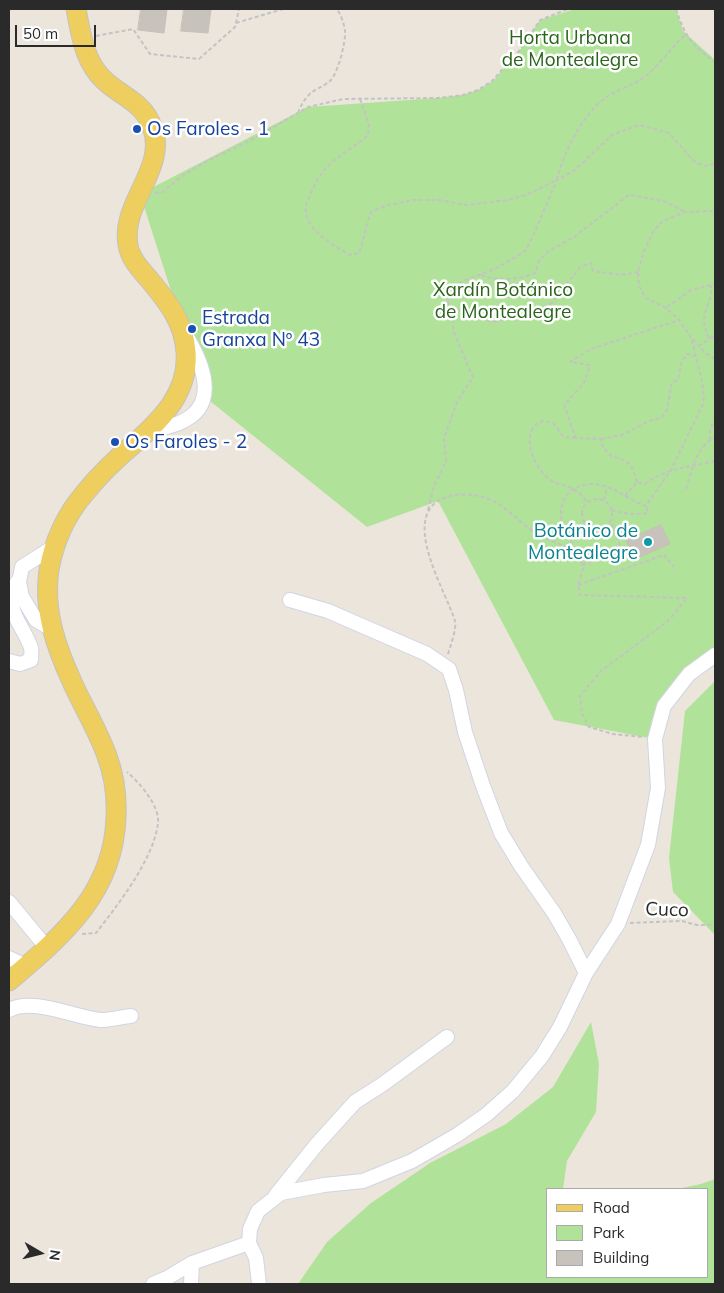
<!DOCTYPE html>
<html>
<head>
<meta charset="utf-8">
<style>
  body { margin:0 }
  #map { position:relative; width:724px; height:1293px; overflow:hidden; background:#ece5dc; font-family:Mulish,sans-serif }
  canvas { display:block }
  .frame { position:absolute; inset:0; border:10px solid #2a2a2a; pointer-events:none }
  .legend { position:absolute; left:546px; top:1188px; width:162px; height:90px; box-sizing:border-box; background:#fff; border:1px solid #aaa; margin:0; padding:6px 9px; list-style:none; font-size:15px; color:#2a2a2a }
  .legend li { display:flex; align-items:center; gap:10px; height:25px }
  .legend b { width:25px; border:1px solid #aaa }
  .north { position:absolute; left:15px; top:1228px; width:50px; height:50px; -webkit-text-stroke:4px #fff; paint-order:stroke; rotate:98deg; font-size:14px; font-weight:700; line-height:20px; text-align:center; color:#2a2a2a }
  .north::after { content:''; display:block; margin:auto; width:18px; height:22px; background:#2a2a2a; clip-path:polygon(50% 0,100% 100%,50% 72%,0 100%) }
  .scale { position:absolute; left:15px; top:25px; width:81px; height:22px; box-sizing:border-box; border:2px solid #2a2a2a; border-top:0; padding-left:6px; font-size:15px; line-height:18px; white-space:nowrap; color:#2a2a2a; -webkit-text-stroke:4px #fff; paint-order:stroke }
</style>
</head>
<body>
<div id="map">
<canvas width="724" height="1293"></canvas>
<div class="frame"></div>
<ul class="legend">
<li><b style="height:6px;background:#eece5e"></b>Road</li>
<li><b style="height:14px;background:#b1e299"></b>Park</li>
<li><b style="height:14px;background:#c7c2bb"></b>Building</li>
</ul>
<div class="north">N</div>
<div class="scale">50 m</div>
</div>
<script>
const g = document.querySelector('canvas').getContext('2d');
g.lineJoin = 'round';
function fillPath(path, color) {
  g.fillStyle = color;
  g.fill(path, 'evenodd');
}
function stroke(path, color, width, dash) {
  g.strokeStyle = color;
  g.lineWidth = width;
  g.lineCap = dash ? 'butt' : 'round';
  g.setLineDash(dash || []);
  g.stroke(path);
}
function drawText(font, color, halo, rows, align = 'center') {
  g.font = font + ' Mulish,sans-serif';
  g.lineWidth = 5;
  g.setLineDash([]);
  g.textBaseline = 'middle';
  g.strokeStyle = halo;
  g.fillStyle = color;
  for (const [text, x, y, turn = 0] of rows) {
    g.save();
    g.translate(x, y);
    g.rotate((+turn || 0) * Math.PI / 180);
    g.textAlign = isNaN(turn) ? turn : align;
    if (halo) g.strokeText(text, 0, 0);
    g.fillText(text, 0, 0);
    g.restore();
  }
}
fillPath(new Path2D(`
  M575 9H676L683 31 715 60V661L664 706 655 739 554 720 438 501 367 527 205 397 140 194 308 107 438 98 463 95 478 90 493 81 520 50 540 20Z
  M715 681V935L673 892 669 858 685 711Z
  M591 1022 599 1064 596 1112 567 1161 563 1189H548V1277H708V1189H677L701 1184 715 1179V1284H298L327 1242 371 1203 430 1163 506 1124 553 1087Z`), '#b1e299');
const building = new Path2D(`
  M141 9H167L164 33 138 30Z
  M184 9H211L208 33 181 31Z
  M594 56 597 64 583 69 581 60Z
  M661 525 670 544 635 559 626 541Z`);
fillPath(building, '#c7c2bb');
stroke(building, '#c7c1b5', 1);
const minor = new Path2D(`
  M148 431C158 429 169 427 179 423 221 406 203 363 185 334
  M290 600 328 611 427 654 449 669 456 690 465 732 483 786 501 833 521 866 554 913 569 939 586 973
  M51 629 36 620 22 597 19 582 22 567 55 546
  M9 661 20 664 31 660C31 656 32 651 31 648 25 627 0 607 17 582
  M9 902 47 948
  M9 958 26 966
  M9 1010C33 997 73 1017 100 1020 110 1020 121 1017 131 1016
  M276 1195 317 1144 355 1102 383 1084 447 1037
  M153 1284 167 1278 192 1263 249 1243
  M191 1284 192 1263
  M259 1284 256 1258 249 1243 250 1229 258 1211 281 1193 324 1185 363 1181 412 1161 457 1135 486 1115 513 1091 542 1056 560 1027 586 973 618 924 648 845 658 788 655 739 664 706 689 674 715 655`);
const major = new Path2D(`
  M9 981C62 936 114 893 116 817 117 796 114 775 107 756 98 731 84 708 73 684 56 647 43 611 49 570 54 542 66 515 84 494 99 475 117 458 136 442 163 418 189 391 186 352 184 321 167 301 148 278 140 269 130 258 128 245 120 201 172 166 150 122 141 102 120 95 105 81 84 62 81 34 76 9`);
stroke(minor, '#d1d4e2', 16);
stroke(major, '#c3c3c3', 21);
stroke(new Path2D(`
  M676 9C685 36 691 45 715 62
  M236 23 283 9
  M96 36 133 29 150 54 199 59 235 27 239 9
  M360 99 369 125 368 135C356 146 343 153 331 163 322 171 314 184 310 195 309 198 306 202 306 206 303 229 333 245 350 255L359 253C364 239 366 226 371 212L385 206 413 200H439L467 205 507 200 526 195 557 180C563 153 583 114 605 98 618 89 634 85 646 76 660 64 672 47 686 34
  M298 113C301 105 305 98 311 93 317 88 325 86 331 80 338 72 346 42 345 31 344 23 341 15 337 9
  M155 193 163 192 182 176 207 161 253 139 308 107 343 99 438 98 463 95 478 90 492 81 520 50 540 20 568 9
  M481 275C496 281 520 280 535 273L539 261 549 251 574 237 629 195 664 201 685 212
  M451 307 485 320 494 322 536 311 552 303 580 267 591 263 593 271 622 275 638 272
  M667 307 691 290 715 284
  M709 338C696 311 713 309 711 285
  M693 339 704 352 715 359
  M699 346 715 335
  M576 438 564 437C561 434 560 431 557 428 550 418 537 419 532 430 524 446 538 472 552 481 557 485 562 484 567 486 576 490 582 494 587 503
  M601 439 622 435 649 421 661 418 667 410 672 382 678 380 681 363 687 354 695 356
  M710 440V430L715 418
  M637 482C632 466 631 460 612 457L603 447 601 439 576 438 564 405 584 383 590 365 570 362 591 349 679 320
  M686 489C691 473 697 444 715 438
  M625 496 637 482 645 484C666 468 690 467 715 461
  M582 514a15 15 0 1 1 30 0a15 15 0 1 1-30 0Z
  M604 500 607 487
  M428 510 434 486 446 461 444 438 457 402 473 377 453 330V313L447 300 450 292 461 282 497 268 525 251 533 236 557 180 575 170 612 135 639 125 669 133 695 162 703 166 715 164
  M611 510C626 514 633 515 648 513L646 506
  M575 550C571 541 564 532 562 522 556 496 576 480 600 485 617 488 630 501 646 506L671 470 704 402 702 381 691 337 679 320 666 308 646 298 639 286 638 272 643 254 654 230 663 221 685 212 715 211
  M582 565 621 549 612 524 609 522
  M578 585 664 555 674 567
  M448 654C450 647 457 628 455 621 447 593 398 516 444 498 459 492 476 494 491 500 507 507 522 525 537 534 550 541 565 546 579 552L583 569 578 585 580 595 687 598 668 621 601 671 580 696 582 714 589 727 613 734 643 737
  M630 923 682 921 697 925H715
  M82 934 96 933C117 906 154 859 158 823 160 806 139 782 127 772`), '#c3c3c3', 2, [4, 2.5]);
stroke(minor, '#fff', 14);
stroke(major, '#eece5e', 19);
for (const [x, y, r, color] of [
  [137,129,5,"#1a4fb4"],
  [192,329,5,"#1a4fb4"],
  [115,442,5,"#1a4fb4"],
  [648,542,5,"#0f9aa8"]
]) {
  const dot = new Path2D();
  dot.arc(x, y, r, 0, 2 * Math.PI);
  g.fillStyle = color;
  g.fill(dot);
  stroke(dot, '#fff', 2);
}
drawText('19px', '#29651b', '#fff', [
  ["Horta Urbana",570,38],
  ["de Montealegre",570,60],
  ["Xardín Botánico",503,290],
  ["de Montealegre",503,312]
]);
drawText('19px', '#164399', '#fff', [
  ["Os Faroles - 1",147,129],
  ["Estrada",202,318],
  ["Granxa Nº 43",202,340],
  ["Os Faroles - 2",125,442]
], 'left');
drawText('19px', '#0d838f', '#fff', [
  ["Botánico de",638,531],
  ["Montealegre",638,553]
], 'right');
drawText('19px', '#2a2a2a', '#fff', [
  ["Cuco",667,910,2]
]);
</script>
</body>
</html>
